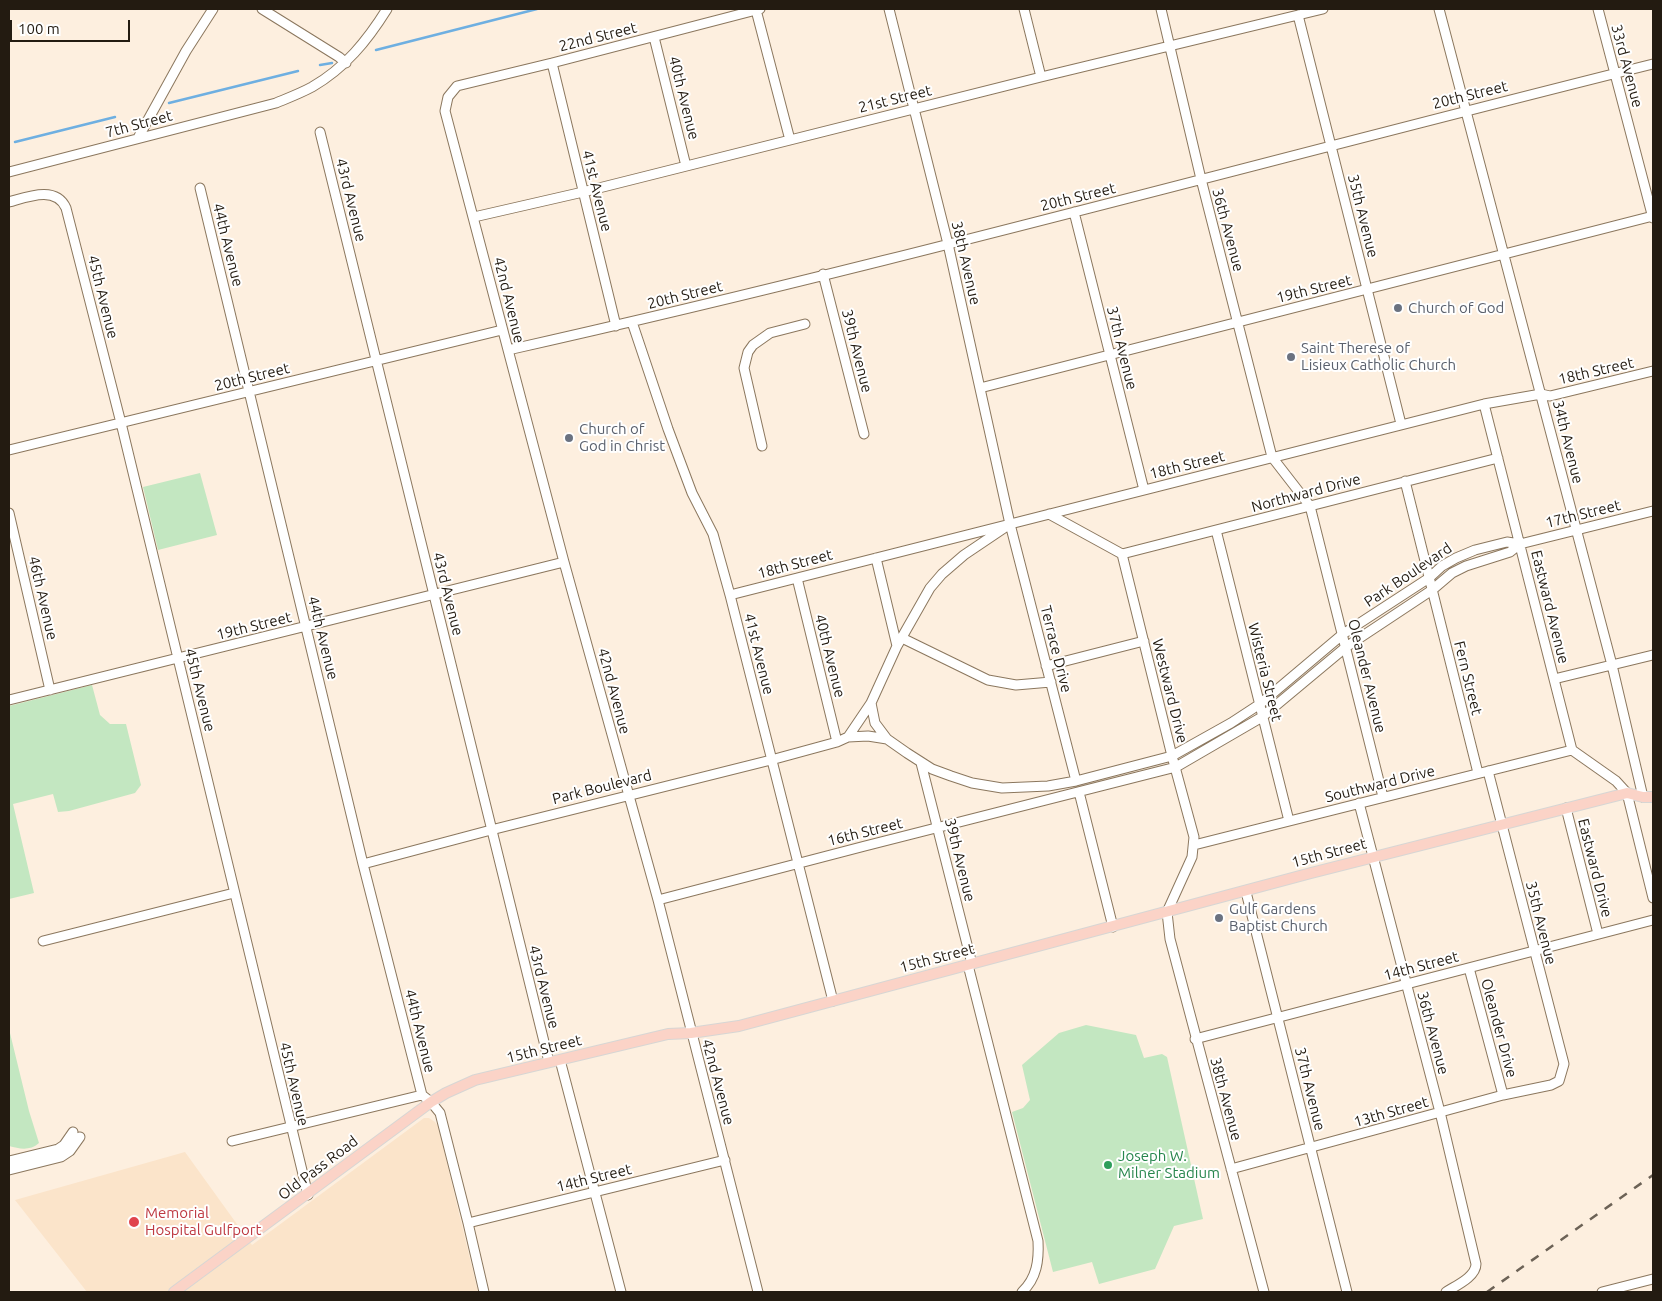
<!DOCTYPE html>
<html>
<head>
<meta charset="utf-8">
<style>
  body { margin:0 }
  #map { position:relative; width:1662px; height:1301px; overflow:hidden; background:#fdefdf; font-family:Ubuntu,sans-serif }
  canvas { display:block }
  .frame { position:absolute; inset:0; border:10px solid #231b11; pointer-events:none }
  .scale { position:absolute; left:10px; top:20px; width:120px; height:22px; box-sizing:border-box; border:2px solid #231b11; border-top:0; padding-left:6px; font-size:15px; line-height:18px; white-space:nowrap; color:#231b11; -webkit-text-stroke:4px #fff; paint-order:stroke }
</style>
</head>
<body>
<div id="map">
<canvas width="1662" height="1301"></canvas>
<div class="frame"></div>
<div class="scale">100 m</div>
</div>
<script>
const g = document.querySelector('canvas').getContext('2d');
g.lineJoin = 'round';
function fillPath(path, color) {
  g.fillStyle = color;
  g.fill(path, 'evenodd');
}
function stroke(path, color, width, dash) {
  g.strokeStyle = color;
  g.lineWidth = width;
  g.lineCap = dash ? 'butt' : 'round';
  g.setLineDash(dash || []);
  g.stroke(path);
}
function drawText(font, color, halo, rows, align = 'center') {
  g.font = font + ' Ubuntu,sans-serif';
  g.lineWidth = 4;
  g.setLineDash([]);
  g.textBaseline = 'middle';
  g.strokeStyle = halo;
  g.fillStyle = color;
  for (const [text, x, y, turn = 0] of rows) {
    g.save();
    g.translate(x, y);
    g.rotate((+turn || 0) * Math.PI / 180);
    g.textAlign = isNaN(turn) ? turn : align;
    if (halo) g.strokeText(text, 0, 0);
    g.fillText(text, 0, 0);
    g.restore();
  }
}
fillPath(new Path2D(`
  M424 1118H429L435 1122 438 1126 478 1292H87L15 1200 185 1152 252 1245Z`), '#fbe4ca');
fillPath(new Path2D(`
  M200 473 217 535 158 550 143 487Z
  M92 685 100 715 110 724H126L141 785 135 793 69 811 58 812 53 794 13 804 34 893 9 899V706Z
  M1086 1025 1136 1035 1144 1058 1162 1054 1167 1057 1203 1219 1174 1226 1155 1269 1099 1284 1092 1262 1053 1272 1012 1112 1023 1108 1030 1100 1022 1065 1059 1033Z
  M9 1029 29 1111 39 1143C30 1151 20 1149 9 1146Z`), '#c3e7c1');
stroke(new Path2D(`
  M376 50 537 9
  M320 65 332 63
  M169 103 298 71
  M15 142 115 117`), '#6eafe1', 2.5);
const minor = new Path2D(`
  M262 9 339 57 346 63
  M889 9 948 244 1010 524 1076 781
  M1024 9 1041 77
  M1161 9 1201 179 1272 457 1310 506 1383 797
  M1439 9 1612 665 1643 797
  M1598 9 1653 218
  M756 10 790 140
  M1298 15 1401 424
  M654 37 686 166
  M552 63 616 326
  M320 132 549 1062
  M138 138 186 51 213 9
  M9 172 276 103C288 98 301 93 312 87 345 68 367 41 387 9
  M200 188 363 864 422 1095
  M9 202C27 197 56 185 66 208L121 423 308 1195
  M1074 212 1144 490
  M474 217 583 192 1041 77 1323 9
  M823 274 864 434
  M632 322 668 429 692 493 713 534 730 595 833 1001
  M508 350C892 264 1271 159 1653 64
  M980 388 1653 216
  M1484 404 1572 750 1616 781 1627 793 1653 898
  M762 446 744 368 748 352 753 345 770 333 805 324
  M9 450 502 330
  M1405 481 1478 773
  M9 513 50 690
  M1049 514 1122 554 1172 756 1194 837 1192 857 1167 912 1170 939 1264 1292
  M1010 524 964 555 942 574 930 588 897 646 871 703 875 723 887 739 907 753 932 769 951 776 972 783 1002 788 1048 786 1076 781 1172 756 1231 723 1260 704 1343 634 1429 578 1442 566 1456 558 1475 550 1507 542 1520 544 1653 511
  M1216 530 1289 821
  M1122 554 1498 458
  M876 558 897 646
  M797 578 837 742
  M730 595 1484 404 1541 394 1550 396 1653 371
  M902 638 988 680 1016 685 1051 682
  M1046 666 1144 641
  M1554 679 1653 655
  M9 700 564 562
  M848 737 868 736 887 739
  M921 763 972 964
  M1079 792 1113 927
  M1359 803 1440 1112 1476 1264C1476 1277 1455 1286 1446 1292
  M1566 808 1598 934
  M1194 845 1572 750
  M363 864 491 830 771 760 837 742 848 737 871 703
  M1246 892 1347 1292
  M658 900 865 846 1176 767 1262 717 1346 647 1432 590 1452 573 1466 566 1510 552 1520 544
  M43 941 234 893
  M968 965 1038 1241C1039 1260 1037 1278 1022 1292
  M1469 968 1503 1095
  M1195 1039 1653 920
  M560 1060 621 1292
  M232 1141 422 1095 431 1102 440 1113 468 1223 484 1292
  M9 1161 58 1149 64 1145 73 1132
  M1231 1169 1503 1095 1551 1085 1559 1081 1564 1064 1488 771
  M9 1170 61 1157 70 1151 80 1137
  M468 1223 725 1160
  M758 1292 658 900 564 562 445 111 448 97 457 86 552 63 760 9
  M1602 1292 1653 1279`);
const major = new Path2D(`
  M174 1292 431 1102 446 1093 475 1080 668 1034 691 1033 739 1026 1311 873 1627 793 1643 797H1653`);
stroke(minor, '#8b775e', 11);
stroke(major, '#d7d6d4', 12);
stroke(minor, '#fff', 9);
stroke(major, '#fbd3c7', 10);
stroke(new Path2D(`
  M1487 1292 1653 1175`), '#6c6256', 2.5, [9, 9]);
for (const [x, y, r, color] of [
  [1398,308,5,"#6b7280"],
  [1291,357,5,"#6b7280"],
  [569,438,5,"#6b7280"],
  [1219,918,5,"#6b7280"],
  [1108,1165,5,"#2e9e5b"],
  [134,1222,6,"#e0444e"]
]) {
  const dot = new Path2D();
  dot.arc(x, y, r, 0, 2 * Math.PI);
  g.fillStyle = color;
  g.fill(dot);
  stroke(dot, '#fff', 2);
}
drawText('15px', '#231b11', '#fff', [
  ["22nd Street",598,37,-14],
  ["33rd Avenue",1627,66,75],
  ["20th Street",1470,95,-14],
  ["40th Avenue",684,98,76],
  ["21st Street",895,99,-14],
  ["7th Street",139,124,-15],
  ["41st Avenue",597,191,76],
  ["20th Street",1078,197,-14],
  ["43rd Avenue",351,200,76],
  ["35th Avenue",1363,216,76],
  ["36th Avenue",1228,230,75],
  ["44th Avenue",228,245,76],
  ["38th Avenue",966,263,77],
  ["19th Street",1314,289,-14],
  ["20th Street",685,295,-14],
  ["45th Avenue",103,297,76],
  ["42nd Avenue",509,300,76],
  ["37th Avenue",1122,348,76],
  ["39th Avenue",857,351,76],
  ["18th Street",1596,371,-13],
  ["20th Street",252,377,-14],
  ["34th Avenue",1568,442,76],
  ["18th Street",1187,465,-14],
  ["Northward Drive",1306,493,-15],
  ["17th Street",1583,514,-14],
  ["18th Street",795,564,-15],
  ["Park Boulevard",1408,575,-34],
  ["43rd Avenue",448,594,76],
  ["46th Avenue",43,598,77],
  ["Eastward Avenue",1550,607,76],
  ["19th Street",254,626,-14],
  ["44th Avenue",323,638,76],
  ["Terrace Drive",1056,649,76],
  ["41st Avenue",759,654,76],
  ["40th Avenue",830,656,76],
  ["Wisteria Street",1265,672,76],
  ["Oleander Avenue",1367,676,76],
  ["Fern Street",1468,678,76],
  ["45th Avenue",200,690,76],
  ["42nd Avenue",614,691,75],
  ["Westward Drive",1170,691,76],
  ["Southward Drive",1380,784,-14],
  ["Park Boulevard",602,787,-14],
  ["16th Street",865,832,-14],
  ["15th Street",1329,853,-15],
  ["39th Avenue",960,860,76],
  ["Eastward Drive",1595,868,76],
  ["35th Avenue",1541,923,76],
  ["15th Street",937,958,-15],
  ["14th Street",1421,966,-15],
  ["43rd Avenue",544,987,76],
  ["Oleander Drive",1499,1028,75],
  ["44th Avenue",420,1031,76],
  ["36th Avenue",1433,1033,75],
  ["15th Street",544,1049,-14],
  ["42nd Avenue",718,1082,75],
  ["45th Avenue",294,1084,77],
  ["37th Avenue",1310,1089,76],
  ["38th Avenue",1226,1099,75],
  ["13th Street",1391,1112,-16],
  ["Old Pass Road",318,1168,-37],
  ["14th Street",594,1178,-14]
]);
drawText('15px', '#5b616d', '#fff', [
  ["Church of God",1408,308],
  ["Saint Therese of",1301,348],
  ["Lisieux Catholic Church",1301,365],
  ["Church of",579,429],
  ["God in Christ",579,446],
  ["Gulf Gardens",1229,909],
  ["Baptist Church",1229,926]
], 'left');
drawText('15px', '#27864d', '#fff', [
  ["Joseph W.",1118,1156],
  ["Milner Stadium",1118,1173]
], 'left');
drawText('15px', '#be3a42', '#fff', [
  ["Memorial",145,1213],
  ["Hospital Gulfport",145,1230]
], 'left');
</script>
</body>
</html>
